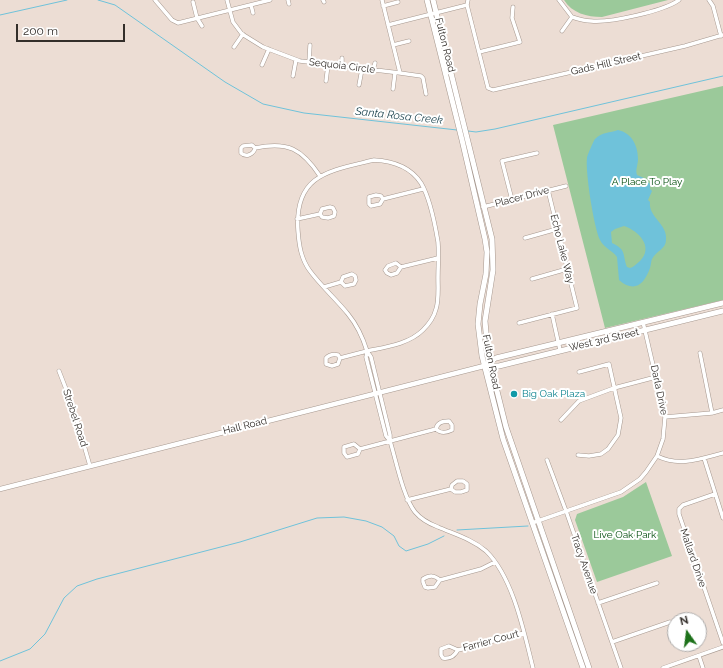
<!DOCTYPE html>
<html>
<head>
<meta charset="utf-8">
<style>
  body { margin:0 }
  #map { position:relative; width:723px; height:668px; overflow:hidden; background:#ecddd4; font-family:Raleway,sans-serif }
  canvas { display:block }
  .north { position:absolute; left:667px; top:612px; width:40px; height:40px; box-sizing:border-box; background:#fff; border:1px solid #adabaa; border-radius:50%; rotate:346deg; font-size:11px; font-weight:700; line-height:16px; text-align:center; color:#332e2a }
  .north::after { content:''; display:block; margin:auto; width:14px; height:18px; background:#1d711a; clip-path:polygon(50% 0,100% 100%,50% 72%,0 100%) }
  .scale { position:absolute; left:16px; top:24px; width:109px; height:18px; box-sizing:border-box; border:2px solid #332e2a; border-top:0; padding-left:5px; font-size:12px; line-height:14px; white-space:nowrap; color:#332e2a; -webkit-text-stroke:3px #fff; paint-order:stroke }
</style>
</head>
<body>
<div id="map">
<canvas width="723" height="668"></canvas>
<div class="north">N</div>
<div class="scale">200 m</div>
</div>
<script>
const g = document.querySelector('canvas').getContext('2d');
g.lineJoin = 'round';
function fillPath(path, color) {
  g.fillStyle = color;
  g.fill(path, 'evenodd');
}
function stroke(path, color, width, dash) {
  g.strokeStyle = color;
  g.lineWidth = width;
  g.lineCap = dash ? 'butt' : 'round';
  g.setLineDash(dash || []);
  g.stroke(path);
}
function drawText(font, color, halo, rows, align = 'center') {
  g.font = font + ' Raleway,sans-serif';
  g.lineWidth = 4;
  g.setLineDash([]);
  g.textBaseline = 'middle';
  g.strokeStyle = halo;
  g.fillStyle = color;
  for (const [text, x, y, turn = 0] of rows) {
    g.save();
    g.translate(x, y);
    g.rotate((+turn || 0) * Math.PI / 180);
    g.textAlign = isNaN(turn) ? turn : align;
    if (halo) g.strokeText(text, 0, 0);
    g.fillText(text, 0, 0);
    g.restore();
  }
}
fillPath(new Path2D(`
  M564 0H668L602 17C587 17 572 13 564 0Z
  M723 86V300L605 328 553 125Z
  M646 482 672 556 597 582 575 520 577 514 623 497Z`), '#9bc99a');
fillPath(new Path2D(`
  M618 130C632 133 638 146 638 159 638 165 635 170 637 175L644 178 650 184V189L652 191 648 200 650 202C648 217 668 224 666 240 666 249 656 251 652 259 651 261 651 265 650 268 644 285 634 293 619 280L617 257C612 250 604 248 600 240 594 228 585 171 587 158 587 156 594 140 595 139 602 132 610 133 618 130ZM624 226C639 231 654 247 640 261 636 264 634 267 630 268L627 267C622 254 627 250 612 243L611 232 615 229Z`), '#6fc2da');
stroke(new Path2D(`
  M98 0 115 5 225 82 263 104 304 113 457 130
  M0 15 67 0
  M468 131 476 132 495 129 723 76
  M457 530 528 526
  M0 661 30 649 45 634 64 598 77 586 97 579 240 542 317 518 344 517 366 521 382 527 394 536 399 546 406 551 428 544 444 536`), '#6fc2da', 1);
const minor = new Path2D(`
  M155 0 172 20 178 23 270 0
  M227 0 233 22 242 34 263 47 300 61 400 73 382 0
  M288 0 289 4
  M323 0 324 2
  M468 0 467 5 488 88 493 90 685 46 723 35
  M559 0 572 17C578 19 585 21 591 21 610 23 664 11 679 0
  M709 0 713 6 721 36
  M193 2 197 18 202 26
  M251 5 253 13
  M383 6 398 2
  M388 25 467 5
  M562 31 572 17
  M393 45 409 41
  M234 47 243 34
  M479 52 520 42 512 18 513 7
  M309 63 310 45
  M262 65 269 49
  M342 66V58
  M373 70 375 63
  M400 73 421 76 423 78 426 94
  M293 76 296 60
  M326 81 328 65
  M359 85 362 69
  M393 89 395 73
  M255 148C254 154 246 158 241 153V148L243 146 252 145 255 148C288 141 302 149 320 176
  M374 160C392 161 410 166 421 183 430 198 435 224 438 242 439 254 438 267 438 279 438 288 439 300 436 309 434 317 429 324 423 330 409 344 386 347 367 351 363 338 357 325 348 314 336 299 321 286 310 271 301 259 299 245 298 231 294 174 329 171 374 160Z
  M383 199 380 204 371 206 369 204V197L376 195 381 196 383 199 423 189
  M512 200 502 161 537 153
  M483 207 566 186
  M297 219 320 214 322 217 328 218 334 216 335 212 333 208 330 207 322 209 320 214
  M525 238 557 229
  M401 267 397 273 391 275 387 273 385 270 388 266 396 263 401 267 438 258
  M532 279 567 269
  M324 287 341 282 345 286 354 284 356 280 355 276 352 274 343 277 341 282
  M552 314 560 350
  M519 323 577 308 548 190
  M367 351 371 357 390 435V441C396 460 403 497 415 512 420 518 430 524 438 527 454 534 472 539 486 551 513 577 524 632 533 668
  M367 352 366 357 386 436 390 441
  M700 353 712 413
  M340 358 338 364 332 366 326 364V358C329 355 334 354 338 355L340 358 367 351
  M59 371 73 407 90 466
  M665 417 712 413 723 410
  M561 420 579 401 614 388 656 377
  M360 449 358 454 347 457 344 453V447L354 444 360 449 436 429C441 434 446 433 452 430V425L449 421C443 421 437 422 436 429
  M578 455 589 456 601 454 608 449 618 435 621 418 609 364 579 372
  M657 456C679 467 700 459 723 453
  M704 458 723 518
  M547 460 566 511 621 668
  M715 494 683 505 679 509V514L723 643
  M407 500 451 489 455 492H461L467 490V484L463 481H457L452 485 451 489
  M532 523 621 492 640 479 646 472 657 456 663 439 665 417 643 322
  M440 580 435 587 428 588 425 587 423 582V579C430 575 434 575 440 580L481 569 495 562
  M598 603 657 583
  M612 642 670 622
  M458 650C454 656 451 659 443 658L441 655V649L449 646 458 650 524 633
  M699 656 703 668
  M663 668 723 647`);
const tertiary = new Path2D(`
  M0 489 484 366`);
const secondary = new Path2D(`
  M427 0 462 140 485 239 487 252 486 274 480 304 478 324 482 356 503 439 583 668
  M433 0 492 239 493 270 485 321 488 355 506 427 589 668
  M488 363 496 358 723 303
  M489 366H499L723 311`);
stroke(minor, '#a6988f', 4.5);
stroke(tertiary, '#a6988f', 5.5);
stroke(secondary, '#a6988f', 6);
stroke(minor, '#fff', 3.5);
stroke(tertiary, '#fff', 4.5);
stroke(secondary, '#fff', 5);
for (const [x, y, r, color] of [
  [514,394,4,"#0f9aa8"]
]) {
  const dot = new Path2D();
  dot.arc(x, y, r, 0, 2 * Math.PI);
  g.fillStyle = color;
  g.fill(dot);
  stroke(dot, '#fff', 1.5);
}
drawText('10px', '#332e2a', '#fff', [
  ["Fulton Road",445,45,76],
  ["Gads Hill Street",606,64,-13],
  ["Sequoia Circle",342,66,7],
  ["Placer Drive",522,197,-15],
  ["Echo Lake Way",562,249,76],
  ["West 3rd Street",604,340,-13],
  ["Fulton Road",491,362,79],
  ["Darla Drive",659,390,78],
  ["Strebel Road",75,418,72],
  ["Hall Road",245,426,-14],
  ["Mallard Drive",693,558,71],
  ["Tracy Avenue",584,564,71],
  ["Farrier Court",491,641,-15]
]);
drawText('10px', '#004c0b', '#fff', [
  ["A Place To Play",647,182],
  ["Live Oak Park",625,535]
]);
drawText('10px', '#0d838f', '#fff', [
  ["Big Oak Plaza",522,394]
], 'left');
drawText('italic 11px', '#224853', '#fff', [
  ["Santa Rosa Creek",399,116,6]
]);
</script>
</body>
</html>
